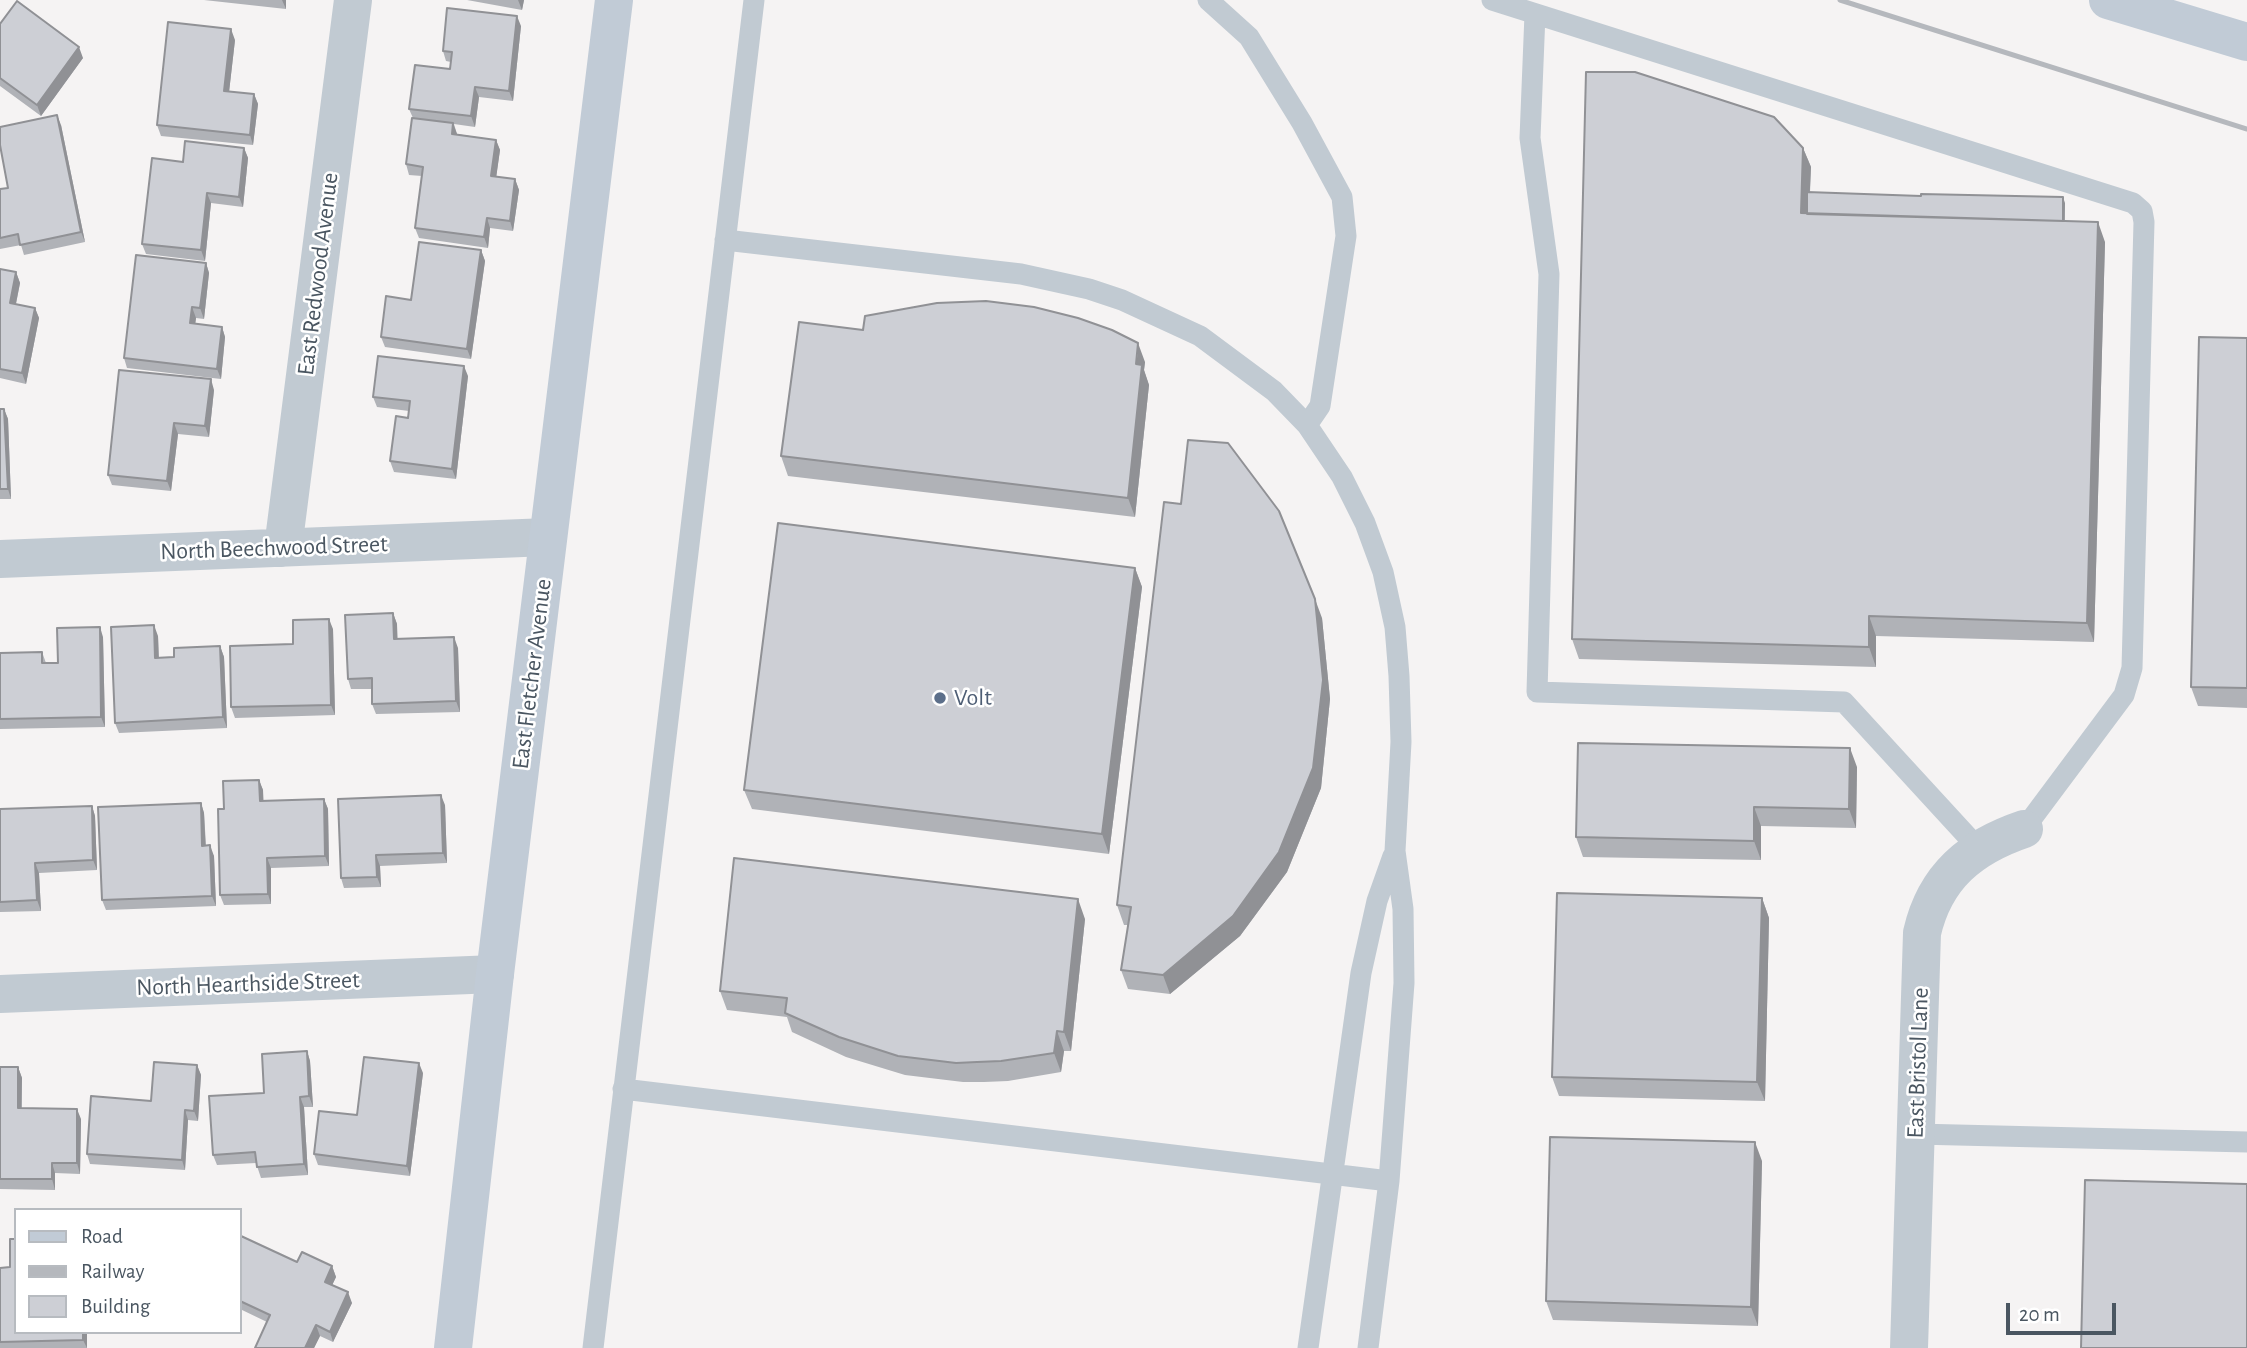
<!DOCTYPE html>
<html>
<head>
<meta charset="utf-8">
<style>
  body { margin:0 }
  #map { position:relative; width:2247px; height:1348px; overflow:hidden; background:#f5f3f3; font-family:"Alegreya Sans",sans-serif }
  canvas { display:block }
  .legend { position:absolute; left:14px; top:1208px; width:228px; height:126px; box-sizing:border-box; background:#fff; border:2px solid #b7bbc0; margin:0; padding:9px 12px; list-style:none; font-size:21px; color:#4a5661 }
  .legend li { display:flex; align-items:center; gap:14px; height:35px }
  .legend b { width:35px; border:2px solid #b7bbc0 }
  .scale { position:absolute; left:2006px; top:1303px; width:110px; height:32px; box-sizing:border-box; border:4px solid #4a5661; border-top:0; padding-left:9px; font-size:21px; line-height:24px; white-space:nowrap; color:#4a5661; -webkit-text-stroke:5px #fff; paint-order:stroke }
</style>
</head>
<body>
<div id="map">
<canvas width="2247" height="1348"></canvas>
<ul class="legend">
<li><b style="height:9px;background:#c1cbd6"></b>Road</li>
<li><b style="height:9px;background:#b5b8bd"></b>Railway</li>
<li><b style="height:19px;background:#cdcfd5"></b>Building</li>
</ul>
<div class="scale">20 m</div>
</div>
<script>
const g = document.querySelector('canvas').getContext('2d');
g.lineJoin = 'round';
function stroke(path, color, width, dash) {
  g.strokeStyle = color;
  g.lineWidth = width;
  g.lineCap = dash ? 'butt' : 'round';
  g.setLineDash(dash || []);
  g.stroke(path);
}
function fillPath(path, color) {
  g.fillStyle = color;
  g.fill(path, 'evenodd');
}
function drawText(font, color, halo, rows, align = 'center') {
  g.font = font + ' "Alegreya Sans",sans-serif';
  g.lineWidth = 5;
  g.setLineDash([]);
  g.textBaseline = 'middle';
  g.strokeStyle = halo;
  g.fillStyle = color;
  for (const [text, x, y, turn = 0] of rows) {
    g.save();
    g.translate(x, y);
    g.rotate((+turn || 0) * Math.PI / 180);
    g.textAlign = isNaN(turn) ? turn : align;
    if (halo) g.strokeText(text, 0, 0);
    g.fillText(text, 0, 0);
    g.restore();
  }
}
stroke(new Path2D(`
  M1208 0 1249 37 1302 123 1342 197 1346 236 1320 406 1307 425
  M1492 0 2133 203 2142 211 2144 222 2132 668 2124 695 2024 829
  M1535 14 1530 138 1549 274 1537 692 1844 702 1979 849
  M725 240 1021 274 1089 289 1122 300 1200 336 1274 391 1307 425 1342 477 1365 523 1383 572 1395 627 1399 676 1401 742 1395 851 1403 909 1404 983 1389 1181 1368 1348
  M623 1089 1389 1181
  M1916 1134 2247 1142
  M593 1348 754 0
  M1308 1348 1361 973 1377 901 1393 856`), '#c1cad2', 21);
stroke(new Path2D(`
  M283 548 353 0
  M0 559 548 537
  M0 994 495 974
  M1909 1348 1922 933C1935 876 1971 847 2024 829`), '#c1cad2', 38);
stroke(new Path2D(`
  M2108 0 2247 42
  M453 1348 495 974 614 0`), '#c1cbd6', 38);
stroke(new Path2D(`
  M1840 0 2247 129`), '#b5b8bd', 5);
fillPath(new Path2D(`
  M204 0H286V9Z
  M467 0H524L522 10Z
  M0 24 83 58 41 116 0 86Z
  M521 26 513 101 479 97 475 127 454 124 457 134 496 140 500 150 496 177 515 179 519 190 513 231 490 228 488 248 419 238 415 228 422 176 409 175 406 164 413 118 409 109 450 69 451 62 446 61 443 51Z
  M235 40 229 92 254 94 258 104 253 145 161 136 157 125Z
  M61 125 85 242 24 255 21 245 0 249V189L8 188Z
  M244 148 248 158 243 207 211 203 205 261 146 254 142 244 183 162Z
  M1803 148 1811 167 1810 193 2065 203V221L2105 242 2094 642 1876 636V667L1579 659 1572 639Z
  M481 250 485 261 471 359 385 347 381 337 411 300Z
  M206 263 209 273 204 319 196 318 195 324 222 327 225 337 221 379 127 368 124 358Z
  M0 269 16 272 20 283 16 304 35 308 39 318 26 384 0 378Z
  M863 330 1145 362 1144 370 1149 385 1135 517 788 476 781 456Z
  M2247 338V708L2198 706 2191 687Z
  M468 376 456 479 394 472 390 461 408 418 409 411 377 407 373 397Z
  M214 390 209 437 178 434 171 491 112 485 108 475Z
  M0 409H4L8 419 11 499H0Z
  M1135 568 1142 587 1109 854 752 809 744 790Z
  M393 613 397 624V639L458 648 460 712 376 714 372 704V689H351L348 679Z
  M1322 618 1330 699 1321 788 1287 872 1240 936 1170 994 1128 989 1121 970 1128 925H1124L1117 905Z
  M333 629 335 715 235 718 231 707 293 644Z
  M158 636 159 658 174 657 220 646 224 657 227 728 119 733 115 723Z
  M103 637 105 727 0 729V653L42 652 46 663H58Z
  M1857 767 1856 828 1761 826V860L1583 857 1576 837Z
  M259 780 263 790V801L324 799 328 809 329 866 271 868V904L224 905 220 895 224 809Z
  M201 803 204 813 206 845 214 856 216 906 106 910 102 900Z
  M445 805 447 863 380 866 381 887 344 888 341 878Z
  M92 806 95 816 97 870 39 873 41 911 0 912V809Z
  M1762 898 1769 918 1765 1101 1559 1096 1552 1077Z
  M1085 919 1071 1051H1064L1061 1072 1008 1081 984 1082H963L905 1075 846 1057 792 1032 787 1017 727 1010 720 991Z
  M307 1051 310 1061 313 1107H304L308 1175 261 1178 256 1163 217 1165 213 1155 264 1093Z
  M197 1065 201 1075 198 1121 188 1120 185 1170 90 1164 87 1154 151 1101Z
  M0 1067H18L22 1078V1108L81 1119 80 1174 55 1173V1190L0 1189Z
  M423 1073 410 1176 318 1165 314 1154 357 1115Z
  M1762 1161 1758 1326 1553 1320 1546 1301Z
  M240 1239 297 1262 332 1266 336 1277 332 1285 352 1303 333 1342 320 1336 314 1348H255L267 1322 240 1309Z
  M0 1268 16 1332H87V1348H0Z`), '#b0b2b7');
fillPath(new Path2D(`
  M282 0H286V9Z
  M518 0H524L522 10Z
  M517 16 521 26 513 101 509 91Z
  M231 29 235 40 228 101 224 91Z
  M79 47 83 58 41 116 37 105Z
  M475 87 479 97 475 127 471 116Z
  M254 94 258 104 253 145 250 135Z
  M57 115 61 125 85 242 81 232Z
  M453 123 457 134H452Z
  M496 140 500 150 495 186 491 176Z
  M244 148 248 158 243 207 239 197Z
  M1803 148 1811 167 1808 228 1801 213Z
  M515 179 519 190 513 231 510 221Z
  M207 193 211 203 205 261 201 250Z
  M2063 197 2065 203 2064 240 2063 234Z
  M487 218 490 228 488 248 484 237Z
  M2098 222 2105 242 2094 642 2087 623Z
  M481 250 485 261 471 359 467 349Z
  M206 263 209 273 204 319 200 308Z
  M16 272 20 283 14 313 10 303Z
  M192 307 196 318 194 333 190 323Z
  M35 308 39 318 26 384 22 373Z
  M222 327 225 337 221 379 217 369Z
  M1138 343 1145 362 1144 370 1149 385 1135 517 1128 498Z
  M464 366 468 376 456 479 452 469Z
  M211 379 214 390 209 437 205 426Z
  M4 409 8 419 11 499 8 489Z
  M174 423 178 434 171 491 167 481Z
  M1135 568 1142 587 1109 854 1102 834Z
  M1315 599 1322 618 1330 699 1321 788 1287 872 1240 936 1170 994 1163 975Z
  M393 613 397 624 398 650 394 639Z
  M1869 616 1876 636V667L1869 647Z
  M329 619 333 629 335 715 331 705Z
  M154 625 158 636 159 668 155 658Z
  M100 627 103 637 105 727 101 717Z
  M454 637 458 648 460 712 456 701Z
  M220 646 224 657 227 728 223 717Z
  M1850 748 1857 767 1856 828 1849 809Z
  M259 780 263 790 264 811 260 801Z
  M441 795 445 805 447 863 443 853Z
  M324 799 328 809 329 866 325 856Z
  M201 803 204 813 206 856 202 846Z
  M92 806 95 816 97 870 93 860Z
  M1754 807 1761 826V860L1754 841Z
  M210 845 214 856 216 906 212 896Z
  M376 855 380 866 381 887 377 877Z
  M267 858 271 868V904L268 894Z
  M35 863 39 873 41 911 37 900Z
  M1762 898 1769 918 1765 1101 1757 1082Z
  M1078 899 1085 919 1071 1051 1064 1032Z
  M1057 1031 1064 1051 1061 1072 1054 1053Z
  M307 1051 310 1061 313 1107 309 1096Z
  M419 1063 423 1073 410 1176 407 1166Z
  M197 1065 201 1075 198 1121 194 1111Z
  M18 1067 22 1078 21 1118 18 1108Z
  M300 1097 304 1107 308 1175 304 1164Z
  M77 1109 81 1119 80 1174 77 1163Z
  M185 1110 188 1120 185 1170 182 1160Z
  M1755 1142 1762 1161 1758 1326 1751 1307Z
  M52 1163 55 1173V1190L52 1179Z
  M332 1266 336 1277 329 1292 325 1282Z
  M348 1292 352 1303 333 1342 330 1332Z
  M316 1325 320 1336 314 1348H305Z
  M83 1332H87V1348L83 1340Z`), '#909195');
const building = new Path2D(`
  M17 1 79 47 37 105 0 78V24Z
  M447 8 517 16 509 91 475 87 471 116 409 109 415 65 450 69 452 52 443 51Z
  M168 22 231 29 224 91 254 94 250 135 157 125Z
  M1586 72H1635L1774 117 1803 148 1801 213 2098 222 2087 623 1869 616V647L1572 639Z
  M57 115 81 232 20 245 18 234 0 238V189L8 188 0 145V127Z
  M412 118 453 123 452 134 496 140 491 176 515 179 510 221 487 218 484 237 415 228 423 167 406 164Z
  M185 141 244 148 239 197 207 193 201 250 142 244 152 158 183 162Z
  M1807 192 1921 196V194L2063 197V221L1807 214Z
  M419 242 481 250 467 349 381 337 386 296 411 300Z
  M136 255 206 263 200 308 192 307 190 323 222 327 217 369 124 358Z
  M0 269 16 272 10 303 35 308 22 373 0 369Z
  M986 301 1034 307 1078 318 1112 330 1138 343 1136 364 1142 365 1128 498 781 456 799 322 863 330 865 316 937 303Z
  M2199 337 2247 338V688L2191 687Z
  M378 356 464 366 452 469 390 461 396 416 408 418 410 401 373 397Z
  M119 370 211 379 205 426 174 423 167 481 108 475Z
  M0 409H4L8 489H0Z
  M1188 440 1228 443 1279 511 1315 599 1323 680 1313 768 1279 852 1233 916 1163 975 1121 970 1131 907 1117 905 1164 502 1181 504Z
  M778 523 1135 568 1102 834 744 790Z
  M393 613 394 639 454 637 456 701 372 704V678L348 679 345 615Z
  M329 619 331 705 231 707 230 646 293 644V620Z
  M154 625 155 658 174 657V648L220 646 223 717 115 723 111 627Z
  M100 627 101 717 0 719V653L42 652V663H58L57 628Z
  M1578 743 1850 748 1849 809 1754 807V841L1576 837Z
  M259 780 260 801 324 799 325 856 267 858 268 894 220 895 218 809H224L223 781Z
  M441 795 443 853 376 855 377 877 341 878 338 799Z
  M201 803 202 846 210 845 212 896 102 900 98 807Z
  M92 806 93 860 35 863 37 900 0 902V809Z
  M734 858 1078 899 1064 1032 1057 1031 1054 1053 1001 1061 977 1062 956 1063 898 1056 839 1037 785 1013 787 998 720 991Z
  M1557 893 1762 898 1757 1082 1552 1077Z
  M307 1051 309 1096 300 1097 304 1164 257 1167 255 1152 213 1155 209 1096 264 1093 262 1054Z
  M364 1057 419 1063 407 1166 314 1154 319 1111 357 1115Z
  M154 1062 197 1065 194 1111 185 1110 182 1160 87 1154 91 1096 151 1101Z
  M0 1067H18V1108L77 1109V1163H52V1179H0Z
  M1550 1137 1755 1142 1751 1307 1546 1301Z
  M2085 1180 2247 1184V1348H2081Z
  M241 1236 297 1262 302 1252 332 1266 325 1282 348 1292 330 1332 316 1325 305 1348H255L270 1315 240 1301V1239Z
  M10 1239H16V1332H83V1340L0 1342V1268L10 1267Z`);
fillPath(building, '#cdcfd5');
stroke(building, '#909195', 2);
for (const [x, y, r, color] of [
  [940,698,7,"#5c6f8a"]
]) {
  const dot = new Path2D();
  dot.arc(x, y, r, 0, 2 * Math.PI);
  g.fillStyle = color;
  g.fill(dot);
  stroke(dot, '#fff', 2.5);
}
drawText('24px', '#4a5661', '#fff', [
  ["East Redwood Avenue",318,274,-83],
  ["North Beechwood Street",274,548,-2],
  ["East Fletcher Avenue",532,674,-83],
  ["North Hearthside Street",248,984,-2],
  ["East Bristol Lane",1918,1063,-88]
]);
drawText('24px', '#4e5e75', '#fff', [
  ["Volt",954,698]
], 'left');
</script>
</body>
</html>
